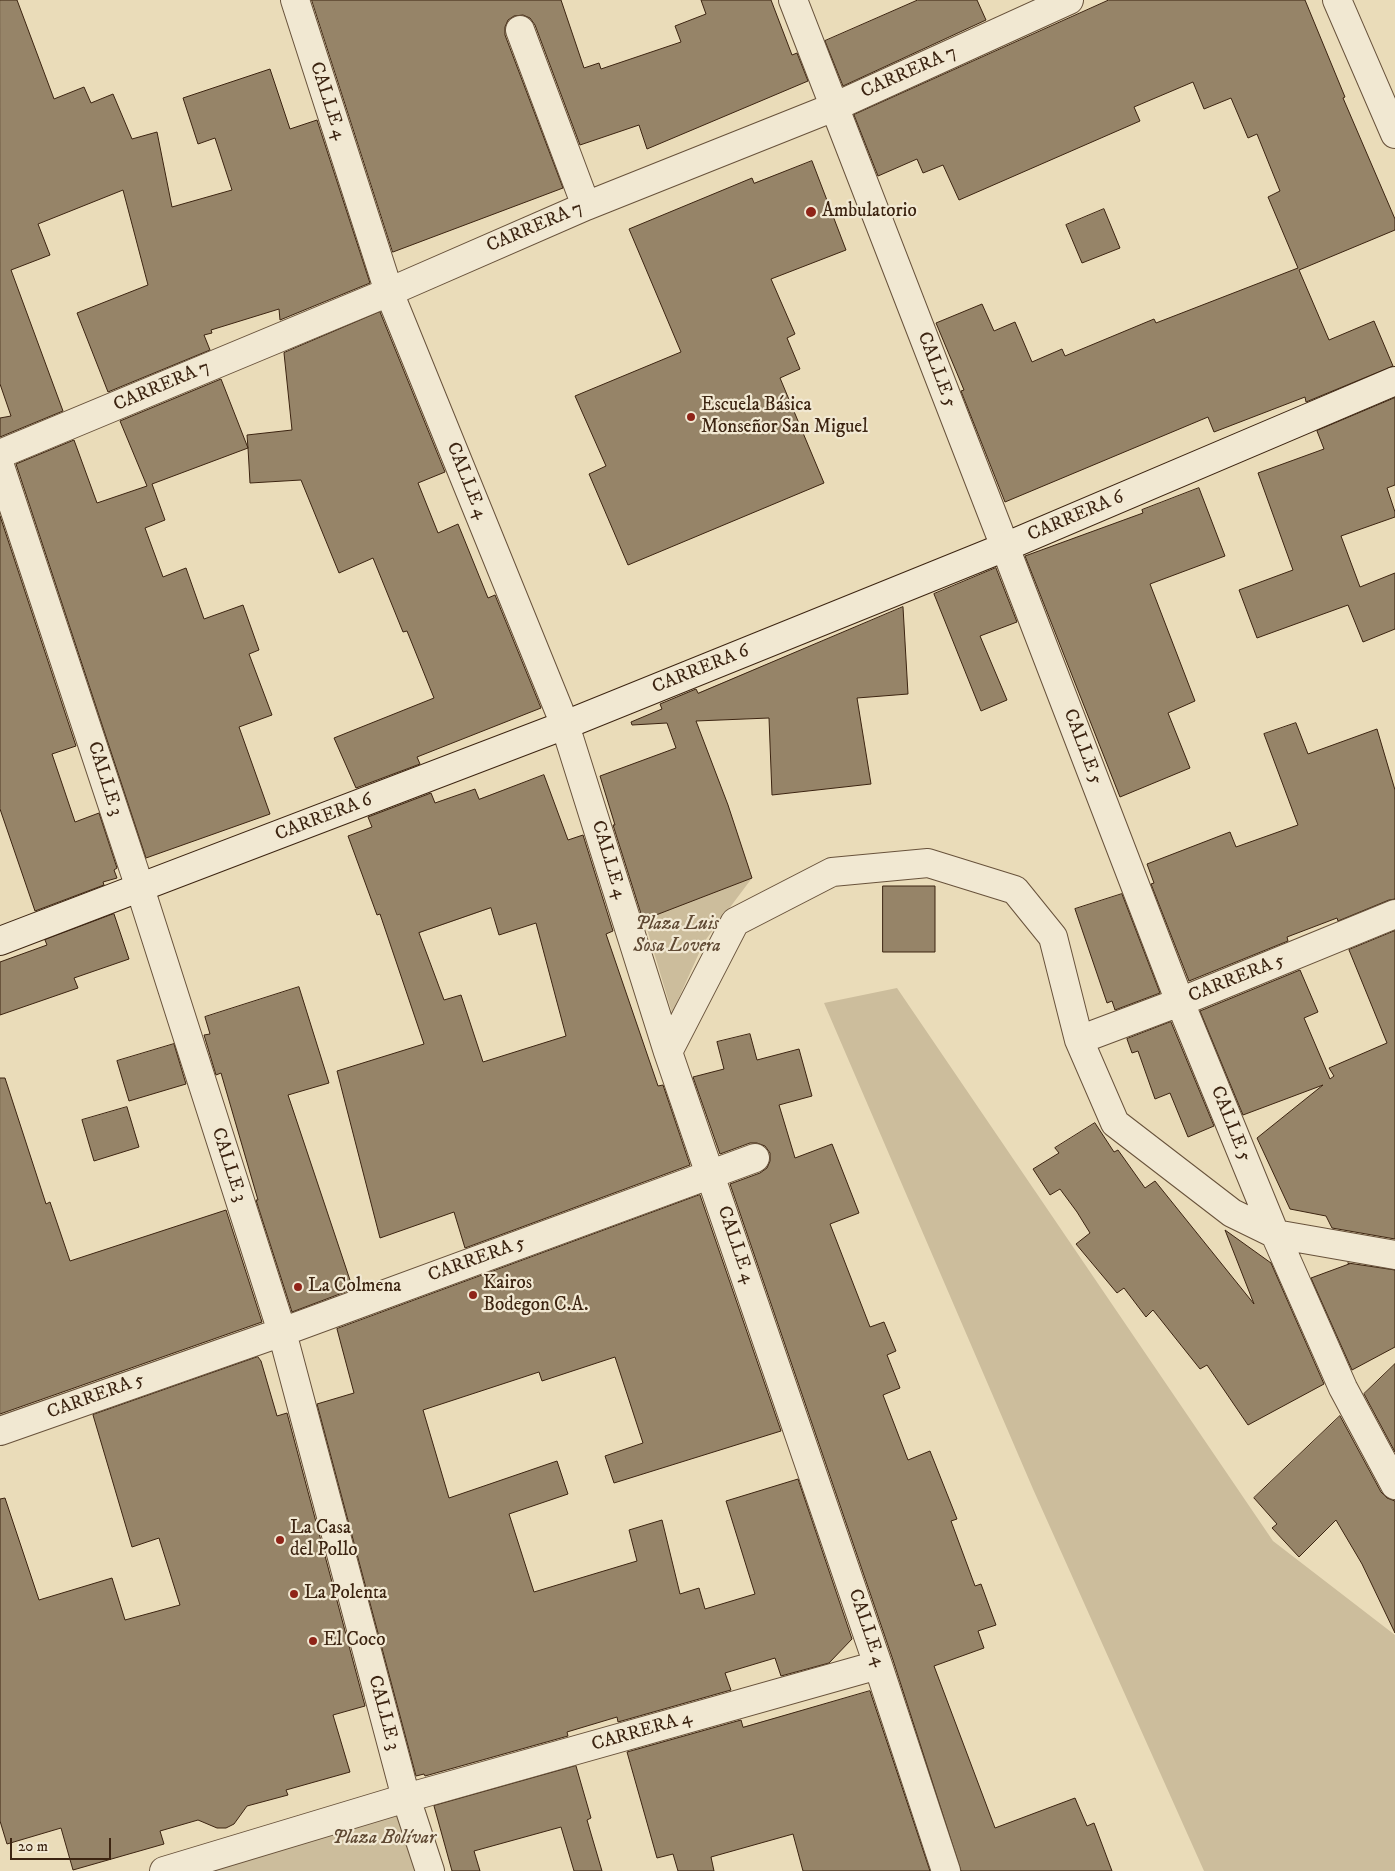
<!DOCTYPE html>
<html>
<head>
<meta charset="utf-8">
<style>
  body { margin:0 }
  #map { position:relative; width:1395px; height:1871px; overflow:hidden; background:#eadcb9; font-family:"IM FELL DW Pica",serif }
  canvas { display:block }
  .scale { position:absolute; left:10px; top:1838px; width:101px; height:22px; box-sizing:border-box; border:2px solid #3c2411; border-top:0; padding-left:6px; font-size:15px; line-height:18px; white-space:nowrap; color:#3c2411; -webkit-text-stroke:4px #f1e8d2; paint-order:stroke }
</style>
</head>
<body>
<div id="map">
<canvas width="1395" height="1871"></canvas>
<div class="scale">20 m</div>
</div>
<script>
const g = document.querySelector('canvas').getContext('2d');
g.lineJoin = 'round';
function fillPath(path, color) {
  g.fillStyle = color;
  g.fill(path, 'evenodd');
}
function stroke(path, color, width, dash) {
  g.strokeStyle = color;
  g.lineWidth = width;
  g.lineCap = dash ? 'butt' : 'round';
  g.setLineDash(dash || []);
  g.stroke(path);
}
function drawText(font, color, halo, rows, align = 'center') {
  g.font = font + ' "IM FELL DW Pica",serif';
  g.lineWidth = 4.5;
  g.setLineDash([]);
  g.textBaseline = 'middle';
  g.strokeStyle = halo;
  g.fillStyle = color;
  for (const [text, x, y, turn = 0] of rows) {
    g.save();
    g.translate(x, y);
    g.rotate((+turn || 0) * Math.PI / 180);
    g.textAlign = isNaN(turn) ? turn : align;
    if (halo) g.strokeText(text, 0, 0);
    g.fillText(text, 0, 0);
    g.restore();
  }
}
fillPath(new Path2D(`
  M752 878 704 942 672 1013 644 919Z
  M897 988 1273 1541 1395 1635V1871H1204L1033 1489 824 1003Z
  M406 1798 430 1871H164Z`), '#ccbd9c');
const building = new Path2D(`
  M0 0H17L54 99 84 87 91 103 113 94 132 139 157 132 172 207 232 190 215 138 198 144 183 98 270 69 290 129 317 120 370 283 280 320 279 309 211 330 212 333 204 335 210 350 108 392 77 313 148 285 123 190 38 224 50 255 11 270 63 411 0 437V418L11 416 0 384Z
  M312 0H561L584 68 599 63 601 69 681 42 675 26 706 14 701 0H771L792 55 797 53 808 81 647 149 639 125 580 145 535 25 530 18 523 15 514 16 508 20 505 27V35L563 188 393 252Z
  M918 0H977L986 20 843 86 825 41Z
  M1109 0H1305L1345 97 1343 98 1395 219V230L1299 270 1329 340 1374 321 1393 366 1306 402 1305 397 1214 432 1208 417 1005 502 961 391 964 390 936 323 982 304 994 331 1015 322 1032 362 1062 349 1065 356 1154 319 1156 323 1298 268 1268 197 1280 191 1257 134 1248 138 1231 98 1204 109 1193 82 1134 107 1140 121 959 200 943 165 923 173 917 159 878 176 854 115Z
  M812 161 846 250 771 279 795 334 787 338 800 369 780 378 824 483 628 565 589 474 606 466 575 396 681 352 629 229 752 178 754 183Z
  M1104 209 1120 248 1082 263 1066 225Z
  M380 312 445 472 418 483 438 533 458 524 488 598 495 595 541 708 417 757 420 764 356 788 334 738 434 698 407 631 403 632 373 558 339 573 301 480 250 483 248 448 152 484 165 520 145 528 163 577 186 568 204 619 243 605 259 650 249 654 272 715 239 727 270 814 146 858 16 464 74 440 97 503 147 486 120 421 221 379 248 448 247 435 292 430 284 353Z
  M1395 398V485L1387 488 1395 512V517L1341 536 1360 587 1395 573V629L1363 642 1348 605 1257 638 1239 590 1293 570 1258 473 1324 449 1317 431Z
  M1199 488 1225 556 1150 584 1195 701 1168 713 1190 768 1120 797 1025 556 1143 513 1142 510Z
  M0 516 76 746 52 754 75 822 99 813 117 868 114 870 117 878 103 882 104 885 35 911 0 809Z
  M996 568 1017 622 980 636 1007 700 981 711 934 594Z
  M903 607 908 694 857 698 871 784 772 795 769 718 696 721 728 805 752 878 643 920 613 825H615L600 776 676 748 667 723 632 725 631 722 662 709 660 704 696 689 698 693Z
  M1296 723 1308 754 1377 729 1395 790V899L1389 900 1338 921 1337 918 1287 937 1288 941 1189 981 1151 884 1154 883 1147 864 1230 832 1236 847 1298 825 1264 734Z
  M544 775 568 840 583 835 613 931 606 934 658 1086 663 1085 690 1165 465 1248 454 1212 380 1238 337 1071 424 1044 380 914 377 915 348 836 372 827 368 817 431 793 435 803 475 789 479 799ZM491 908 499 935 536 923 566 1036 483 1062 461 995 444 1000 419 933Z
  M883 886H935V952H883Z
  M1122 894 1160 993 1115 1010 1112 1001 1107 1003 1075 909Z
  M114 914 129 959 74 978 78 988 0 1015V962L47 945 45 940Z
  M1395 931V1239L1332 1228 1326 1216 1290 1209 1257 1138 1323 1085 1243 1115 1200 1011 1300 970 1318 1012 1304 1018 1330 1079 1334 1076 1329 1068 1387 1043 1349 950Z
  M299 987 329 1083 288 1095 353 1289 292 1312 256 1200H258L221 1073 216 1075 204 1035 210 1034 205 1017Z
  M1171 1022 1214 1126 1188 1137 1170 1093 1155 1099 1138 1051 1132 1053 1127 1039Z
  M750 1034 757 1060 799 1049 812 1096 779 1105 795 1158 832 1144 859 1213 830 1224 870 1327 884 1322 896 1351 887 1355 900 1388 883 1395 908 1460 930 1451 957 1519 951 1521 975 1586 981 1584 996 1625 978 1631 984 1648 934 1666 995 1828 1075 1798 1087 1826 1094 1823 1112 1871H961L893 1660 730 1184 760 1173 767 1168 770 1161V1153L765 1146 757 1143H750L720 1154 693 1077 724 1069 717 1042Z
  M174 1044 186 1084 129 1101 117 1061Z
  M0 1078H5L46 1204 50 1202 70 1261 226 1210 262 1322 0 1414Z
  M127 1107 139 1147 94 1161 82 1120Z
  M1095 1123 1114 1152 1118 1150 1145 1188 1155 1181 1254 1304 1225 1230 1271 1263 1324 1384 1248 1425 1207 1365 1200 1369 1153 1310 1146 1317 1124 1288 1117 1293 1076 1244 1090 1233 1077 1212 1060 1189 1050 1195 1033 1169 1059 1153 1055 1148Z
  M700 1195 781 1431 614 1483 605 1456 643 1443 615 1357 542 1381 539 1372 423 1410 449 1498 557 1461 568 1494 509 1514 534 1592 637 1561 629 1530 662 1520 680 1594 699 1588 705 1609 755 1594 726 1501 798 1479 852 1639 829 1663 781 1676 775 1658 725 1673 731 1690 618 1722 617 1717 567 1732 568 1736 425 1776 424 1774 416 1776 317 1404 354 1393 337 1329Z
  M1348 1263 1395 1270V1347L1352 1370 1311 1278 1349 1264Z
  M258 1357 261 1361 277 1416 287 1413 365 1706 333 1715 350 1772 286 1790 288 1795 247 1806 234 1824 226 1828H217L198 1820 160 1831 164 1844 73 1870 61 1828 7 1844 0 1821V1499L5 1498 39 1600 112 1578 125 1620 180 1605 159 1538 132 1547 93 1415Z
  M1395 1364V1452L1364 1394Z
  M1340 1416 1381 1492 1387 1498 1395 1501V1633L1362 1564 1336 1520 1299 1557 1272 1528 1277 1524 1254 1498Z
  M870 1691 930 1871H803L793 1834 711 1857 714 1871H678L673 1854 657 1858 627 1752 741 1720 743 1727Z
  M576 1766 591 1818 587 1820 602 1871H574L561 1827 474 1851 480 1871H452L434 1806Z`);
fillPath(building, '#968468');
stroke(building, '#3c2411', 1);
const street = new Path2D(`
  M295 0 389 292 565 725 668 1052 878 1665 946 1871
  M793 0 1005 547 1180 1002 1275 1234 1343 1388 1395 1485
  M1337 0 1395 134
  M520 30 586 206
  M0 454 389 292 586 206 834 107 1069 0
  M0 466 140 888 282 1332 406 1798 430 1871
  M1079 1040 1180 1002 1395 914
  M668 1052 735 922 832 872 928 863 1015 890 1053 937 1079 1040 1115 1123 1232 1213 1275 1234 1395 1255
  M0 1431 282 1332 755 1158
  M164 1871 406 1798 878 1665`);
const secondary = new Path2D(`
  M0 941 565 725 1005 547 1395 381`);
stroke(street, '#68523b', 30);
stroke(secondary, '#3c2411', 30);
stroke(street, '#f1e8d2', 28);
stroke(secondary, '#f1e8d2', 28);
for (const [x, y, r, color] of [
  [811,212,6,"#8f2418"],
  [691,417,5,"#8f2418"],
  [298,1287,5,"#8f2418"],
  [473,1295,5,"#8f2418"],
  [280,1540,5,"#8f2418"],
  [294,1594,5,"#8f2418"],
  [313,1641,5,"#8f2418"]
]) {
  const dot = new Path2D();
  dot.arc(x, y, r, 0, 2 * Math.PI);
  g.fillStyle = color;
  g.fill(dot);
  stroke(dot, '#f1e8d2', 2);
}
drawText('19px', '#3c2411', '#f1e8d2', [
  ["CARRERA 7",909,73,-24],
  ["CALLE 4",327,101,72],
  ["CARRERA 7",535,228,-23],
  ["CALLE 5",936,370,69],
  ["CARRERA 7",162,387,-23],
  ["CALLE 4",466,481,68],
  ["CARRERA 6",1076,517,-23],
  ["CARRERA 6",701,670,-22],
  ["CALLE 5",1082,747,69],
  ["CALLE 3",104,779,72],
  ["CARRERA 6",324,818,-21],
  ["CALLE 4",608,860,73],
  ["CARRERA 5",1237,979,-22],
  ["CALLE 5",1230,1124,68],
  ["CALLE 3",228,1165,72],
  ["CALLE 4",735,1245,71],
  ["CARRERA 5",477,1260,-20],
  ["CARRERA 5",96,1397,-20],
  ["CALLE 4",866,1628,71],
  ["CALLE 3",383,1713,75],
  ["CARRERA 4",642,1732,-16]
]);
drawText('19px', '#3c2411', '#f1e8d2', [
  ["Ambulatorio",822,212],
  ["Escuela Básica",701,406],
  ["Monseñor San Miguel",701,428],
  ["Kairos",483,1284],
  ["Bodegon C.A.",483,1306],
  ["La Colmena",308,1287],
  ["La Casa",290,1529],
  ["del Pollo",290,1551],
  ["La Polenta",304,1594],
  ["El Coco",323,1641]
], 'left');
drawText('italic 19px', '#604a34', '#f1e8d2', [
  ["Plaza Luis",677,925],
  ["Sosa Lovera",677,947],
  ["Plaza Bolívar",384,1839]
]);
</script>
</body>
</html>
